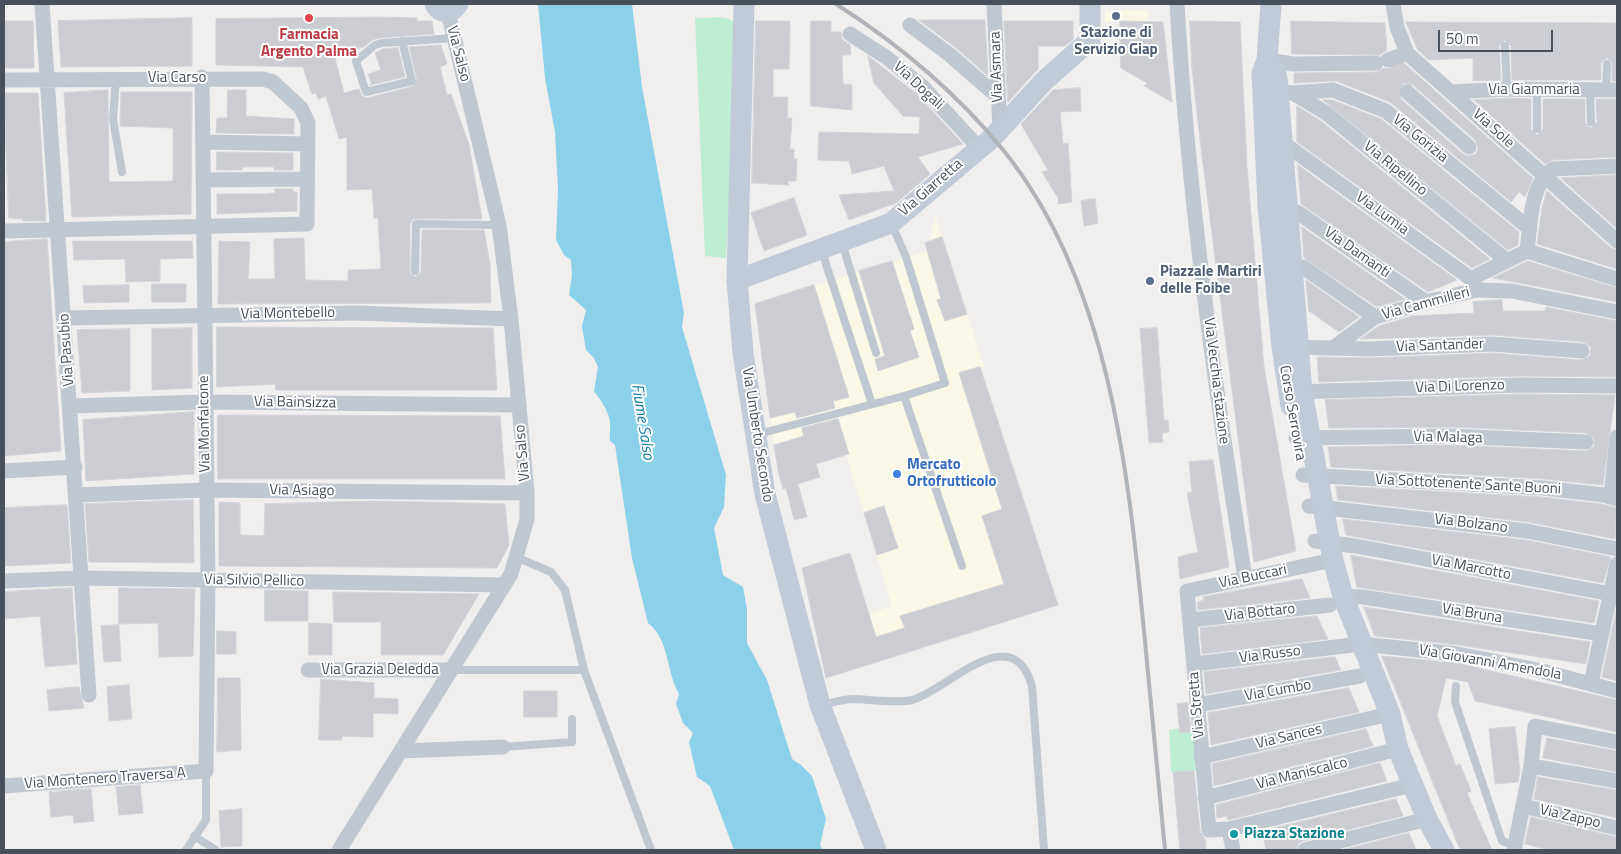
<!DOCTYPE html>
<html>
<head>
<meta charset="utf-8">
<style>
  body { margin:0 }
  #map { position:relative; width:1621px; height:854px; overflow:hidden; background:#f1eeee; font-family:"Titillium Web",sans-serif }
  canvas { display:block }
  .frame { position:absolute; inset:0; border:5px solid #47505b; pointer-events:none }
  .scale { position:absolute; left:1438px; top:30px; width:115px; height:22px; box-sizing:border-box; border:2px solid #47505b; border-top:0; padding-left:6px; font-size:15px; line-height:18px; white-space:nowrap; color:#47505b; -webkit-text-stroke:4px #fff; paint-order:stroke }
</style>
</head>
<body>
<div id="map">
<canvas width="1621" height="854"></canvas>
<div class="frame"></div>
<div class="scale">50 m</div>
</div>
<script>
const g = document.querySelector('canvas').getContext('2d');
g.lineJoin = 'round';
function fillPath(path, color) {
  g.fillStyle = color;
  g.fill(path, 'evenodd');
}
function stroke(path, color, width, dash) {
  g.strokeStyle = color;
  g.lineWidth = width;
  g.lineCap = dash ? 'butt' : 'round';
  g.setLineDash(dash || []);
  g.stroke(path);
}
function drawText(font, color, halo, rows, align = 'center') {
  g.font = font + ' "Titillium Web",sans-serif';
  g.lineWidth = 4;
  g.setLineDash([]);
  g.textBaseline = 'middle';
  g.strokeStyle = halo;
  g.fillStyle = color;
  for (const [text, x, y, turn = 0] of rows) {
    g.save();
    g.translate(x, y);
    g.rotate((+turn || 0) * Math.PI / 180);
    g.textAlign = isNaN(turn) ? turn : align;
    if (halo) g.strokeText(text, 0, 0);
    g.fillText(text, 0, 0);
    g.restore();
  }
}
fillPath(new Path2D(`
  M1148 10V21L1105 22V11Z
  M935 215 984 367 959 374 1002 509 983 517 1004 584 901 616 905 628 876 637 869 614 892 606 846 455 849 454 839 418 802 430 804 436 774 445 755 304 928 251Z`), '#fbf7e7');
fillPath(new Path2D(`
  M695 18C708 18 732 13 738 27L726 258 705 256Z
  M1180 728V733L1193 731 1199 770 1171 772 1169 730Z`), '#bdedd2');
fillPath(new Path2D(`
  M538 4H632L642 87 684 313 682 327 726 475 724 507 714 528 723 575 743 587 747 609V643L767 680 792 759 801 765 812 776 826 819 820 845 823 850H734L710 786 697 777 689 742 693 733 683 723 676 704 679 694C666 672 670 640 648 623L632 558 615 445 610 441C609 434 611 427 610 421 608 410 600 399 594 391L598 367 594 358 586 350 582 326 586 310 569 295 572 275 571 260 564 255 556 240 558 190 555 132 545 78Z`), '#8bd1e9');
const building = new Path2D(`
  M380 17 417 18V21H432L434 34 380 38 372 40 364 47 334 55 344 93 359 89 362 96 367 98 414 86 417 80 409 47 441 45 447 64 440 67 447 95 451 94 469 145 482 219H413L410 224V273L415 277 421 272 422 230H484L490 264 491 303 218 304 219 241 250 242 248 279H275L274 239 304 238 305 280 348 281V270L381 269 378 218H374L372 189 347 190V137L339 139 326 96 318 99 316 93 312 94 303 67 216 65V19Z
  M192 18V66L61 67 58 21Z
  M919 20H985L988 76 956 48Z
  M4 21H33L34 68H4Z
  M756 21H790L789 69H773V97H788L787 118H792L790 149H794V159H797L796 181H787L789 185 752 183Z
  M811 21H831V32H841L842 39 850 45 851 55H842L843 84 852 85V110L811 106Z
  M1004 21H1073V39L1065 46H1038V69L1008 102Z
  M1120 21 1163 22 1172 102 1144 86 1147 83 1121 68Z
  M1190 21 1240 22 1247 167 1264 367 1296 551 1254 562 1200 140 1192 68Z
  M1291 21 1385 23 1387 50 1380 55 1292 54Z
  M1406 22 1617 23V81H1612V62L1607 58 1601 63V80H1512L1511 46 1505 40 1499 46 1501 80 1473 81V58L1429 60 1418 50Z
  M398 48 405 77 370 85H372L368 74 381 70 375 53 383 49Z
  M868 56 917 94 963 144 918 157 930 174 896 203 849 220 839 195 894 191 884 166 852 174 849 161 818 160 819 132 919 134 920 117 903 116 874 83Z
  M1405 64 1533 178 1525 197 1519 192 1511 202 1390 102 1336 81 1294 83V73L1376 72 1384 68 1391 69ZM1405 83 1413 85 1475 140 1478 148 1476 154 1468 156 1463 154 1401 99 1398 90Z
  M1080 88 1081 111 1060 112 1063 144 1068 143 1072 202 1058 204V198L1042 172 1048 170 1021 124 1053 90Z
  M108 90 109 182 173 181V128L120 126 121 92H192L191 214 72 217 64 93Z
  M228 90H246V116L294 119V134L216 133 217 118H227Z
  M4 93H38L46 221H23V219L9 218Z
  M1507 98 1531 99V129L1537 135 1543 129V99H1585V123L1591 128 1597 122 1596 99H1617V157L1553 160 1545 164 1474 100Z
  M1323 100H1332L1381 119 1519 232 1518 245 1508 250Z
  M1297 106 1321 121 1490 259 1472 268 1297 142Z
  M217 152 293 153V170H274V167H242V170H217Z
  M1298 165 1457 280 1428 292 1301 204Z
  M1617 175V229L1561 178Z
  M275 189H293V192H297V211L217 214V194H265L275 193Z
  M1547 191 1611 248 1617 250V269L1537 244 1542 208Z
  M794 198 807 235 764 251 751 213Z
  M1095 199 1098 223 1084 226 1081 201Z
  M1302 227 1405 299 1377 307 1304 258Z
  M942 237 967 314 945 321 937 300 941 299 925 243Z
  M47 239 61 451 4 456V242Z
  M73 241H192L193 258 160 259V281L126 282 125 259 74 260Z
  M892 261 914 329 910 331 919 357 878 371 875 359 885 356 859 271Z
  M1528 261 1617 288V302L1493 278Z
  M1306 280 1359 317 1339 332 1309 311Z
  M152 284H186V302H152Z
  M129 285V302L84 303 83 286Z
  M814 285 849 397 833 401 835 408 797 418 795 412 770 418 755 304Z
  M1502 300 1503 311H1545L1546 307 1617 321V377L1521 376 1319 382 1317 357 1369 358 1492 353 1581 360 1590 356 1591 347 1583 342 1493 335 1360 339 1379 326 1412 316 1474 313 1473 302Z
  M217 327 493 328 497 390H276L275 384 217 387Z
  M192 328V388L152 390V329Z
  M1157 328 1164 421 1168 420 1169 432 1162 433 1163 442 1149 443 1140 329Z
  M130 329V391L82 393 77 330Z
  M980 367 1058 605 826 678 802 568 850 553 876 637 905 628 900 616 1004 584 982 516 1002 509 959 373Z
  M1521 394 1615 395 1603 485 1544 479 1331 467 1328 447 1450 445 1586 451 1594 447V438L1586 433 1450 427 1329 428 1325 400Z
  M194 412V474L86 481 83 420Z
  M218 415 500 416 505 479H218Z
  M838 419 849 454 816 464 820 477 798 484 807 517 794 520 786 488 783 489 779 475 774 445 804 436 802 428Z
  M1213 460 1229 567 1180 579 1178 557 1198 552 1187 493 1192 492 1189 462Z
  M1336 486 1542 497 1602 504 1617 508 1615 539 1528 522 1338 500Z
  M193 500 194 563 89 562 85 504Z
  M375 501 505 504 509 545 497 568 219 566V502L240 503V535L264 536 265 504Z
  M67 505 71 563 4 566V508Z
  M884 506 898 548 877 555 864 513Z
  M1343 519 1526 540 1611 557 1603 583 1346 535Z
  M1351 555 1599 601 1594 623 1357 587Z
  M1302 579 1310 598 1198 610 1197 602 1204 600 1203 597Z
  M72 588 77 664 45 667 40 616 4 619V592Z
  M119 588 195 589 193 656 159 657 158 623 119 624Z
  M265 590 308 591V621H265Z
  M333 592 479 594 443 655H381V622H334Z
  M1364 607 1590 642 1586 664 1459 645 1375 636Z
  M1617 607V681L1602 677Z
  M1317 616 1328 639 1202 654 1200 628Z
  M309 623 332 624V655H309Z
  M119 625 121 661 104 662 101 626Z
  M217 631 236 632V654H217Z
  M1382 656 1457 663 1617 700V732L1475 701 1468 682 1446 678 1437 716 1456 766 1460 764 1467 781 1471 791 1467 793 1492 850H1463L1459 847Z
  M1335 657 1341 670 1206 694 1204 672Z
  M218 678H240L241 750 217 752Z
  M321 679 374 683V698L398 699V714L373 713V737L342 736V740H319Z
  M129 685 132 719 109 721 107 687Z
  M79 687 84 708 49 711 47 690Z
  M1349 688 1359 712 1211 745 1208 713Z
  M524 691H557V717H524Z
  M1188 703 1191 732 1180 733 1177 704Z
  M1515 727 1520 771 1518 782 1495 784 1489 729Z
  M1366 729 1373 746 1214 786 1212 764Z
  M1547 738 1617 751V772L1543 758Z
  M1380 763 1387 781 1228 820 1227 816 1217 818 1216 805Z
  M1194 771 1200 831 1205 839 1206 850H1180L1173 772Z
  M1538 777 1617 790V818L1534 799Z
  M140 785 143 813 119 815 116 787Z
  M91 789 94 821 74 823 73 815 51 817 49 792Z
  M1396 799 1403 816 1303 841 1298 844 1296 850H1266L1262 831Z
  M242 809V846L221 847 219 811Z
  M1531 817 1617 837V850H1549L1525 844Z
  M1409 833 1416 850H1342Z`);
fillPath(building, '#cbcdd3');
stroke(building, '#d2d4d9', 1);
stroke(new Path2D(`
  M1397 64 1402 85 1407 92`), '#cfced1', 15, [15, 8]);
stroke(new Path2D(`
  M402 41 412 81 366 92 356 61 375 45 382 43 454 38
  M1505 46 1507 89
  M116 78 113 119 122 172
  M1590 90 1591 122
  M1606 90 1607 64
  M1537 129V89
  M892 225 906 257 945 383 904 396
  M842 243 876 353
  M821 249 872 404
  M415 271 416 224 499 225
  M758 434 904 396 962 566
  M451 670H584L565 590 551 572 516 557
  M584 670 651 850
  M1456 686 1455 702 1502 841 1515 846
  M821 705C831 703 841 700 851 699 871 699 892 704 912 700 947 691 1012 616 1032 686L1044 850
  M503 747 572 742V719
  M194 836 216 850
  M186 850 206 820V771`), '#bfc8d0', 8);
stroke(new Path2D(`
  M42 4 89 695
  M994 4 1000 130
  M1177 4C1188 196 1215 388 1245 578
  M1393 4 1397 27 1407 53 1617 241
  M910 25 950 55 997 96
  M850 34 886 57 923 87 979 148
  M1267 60 1293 64 1376 63
  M1388 60 1407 53
  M4 80 263 79 273 82 301 108 308 123 307 224 4 231
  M1271 88 1278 91 1293 93 1326 113 1506 260
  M1407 92 1469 147
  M1452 92 1507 89 1617 90
  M1293 93 1333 90 1386 111 1530 229
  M203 142 308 144
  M1275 142H1282L1474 281 1476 290
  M203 180 307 179
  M1280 207H1287L1300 214 1426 302
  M1527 251 1617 279
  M1283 262 1303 267 1375 317
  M1474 281 1478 275 1527 251C1530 227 1530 183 1553 169L1617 166
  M65 318 357 313 511 319
  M1291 347 1369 349 1492 344 1582 351
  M1333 348 1375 317 1426 302 1476 290 1512 291 1617 312
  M1294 392 1521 385 1617 386
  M70 406 205 402 519 405
  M1296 438 1450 436 1586 442
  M4 471 75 467
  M1303 475 1543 488 1604 495 1617 499
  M77 495 205 490 527 493
  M1611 497 1617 437
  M1309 506 1527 531 1617 549
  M1315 541 1356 546 1611 594
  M1333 560 1187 591 1209 830 1229 829 1412 785
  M4 581 82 578 504 585
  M1343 596 1363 597 1602 634
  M1190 620 1330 605
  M1194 664 1361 644 1458 654 1538 670 1617 691
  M308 670H451
  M1591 683 1617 564
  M1197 705 1360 676
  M401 751 503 747
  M1201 757 1390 714
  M1531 766 1617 781
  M4 786 206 771 208 580 202 77
  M1205 798 1398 749
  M1523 806 1617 828
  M1229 829 1233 850
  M339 850 511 574 527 519V493L511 319 499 225 448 12
  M1305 850 1427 819
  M1514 850 1531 766 1535 726 1617 742`), '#bfc8d0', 15);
stroke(new Path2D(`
  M435 4C440 15 452 13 458 4
  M744 4 737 280 743 353 765 494 820 705 876 850
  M1271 4 1267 60 1262 73 1268 206 1282 347 1291 406
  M1267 60 1275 69 1277 78 1302 392 1333 560 1343 596 1390 714 1398 749 1427 819 1444 850
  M737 280 891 223 992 138 1043 82 1090 40V4`), '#c1cad7', 21);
stroke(new Path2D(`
  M836 4C900 45 956 92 1004 151 1109 282 1128 470 1144 631 1151 704 1158 777 1165 850`), '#b0b3b8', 4);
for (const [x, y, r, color] of [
  [1116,16,5,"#5c6f8a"],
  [309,18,5,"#e0444e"],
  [1150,281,5,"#5c6f8a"],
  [897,474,5,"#3f7fe0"],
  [1234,834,5,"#0f9aa8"]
]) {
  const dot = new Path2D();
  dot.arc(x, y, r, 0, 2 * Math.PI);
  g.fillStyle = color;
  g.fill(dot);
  stroke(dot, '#fff', 2);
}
drawText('bold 15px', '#4e5e75', '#fff', [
  ["Stazione di",1116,33],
  ["Servizio Giap",1116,50],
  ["Piazzale Martiri",1160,272,"left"],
  ["delle Foibe",1160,289,"left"]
]);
drawText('bold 15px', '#be3a42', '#fff', [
  ["Farmacia",309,35],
  ["Argento Palma",309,52]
]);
drawText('15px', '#47505b', '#fff', [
  ["Via Salso",458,54,76],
  ["Via Asmara",997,67,-92],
  ["Via Carso",177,78],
  ["Via Dogali",918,86,43],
  ["Via Giammaria",1534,90],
  ["Via Sole",1493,129,42],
  ["Via Gorizia",1420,139,39],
  ["Via Ripellino",1395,169,39],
  ["Via Giarretta",931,188,-41],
  ["Via Lumia",1382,214,36],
  ["Via Damanti",1357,253,35],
  ["Via Cammilleri",1426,304,-15],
  ["Via Montebello",288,314,-1],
  ["Via Santander",1440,346,-2],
  ["Via Pasubio",67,350,-94],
  ["Via Vecchia stazione",1216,381,83],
  ["Via Di Lorenzo",1460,387,-2],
  ["Via Bainsizza",295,403,1],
  ["Corso Serrovira",1292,413,80],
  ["Via Monfalcone",205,424,-91],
  ["Via Umberto Secondo",757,435,81],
  ["Via Malaga",1448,438,1],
  ["Via Salso",523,453,-95],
  ["Via Sottotenente Sante Buoni",1468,485,3],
  ["Via Asiago",302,491,1],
  ["Via Bolzano",1471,524,7],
  ["Via Marcotto",1471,568,11],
  ["Via Buccari",1253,577,-12],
  ["Via Silvio Pellico",254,581,1],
  ["Via Bottaro",1260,613,-6],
  ["Via Bruna",1472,614,9],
  ["Via Russo",1270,655,-7],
  ["Via Giovanni Amendola",1490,663,10],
  ["Via Grazia Deledda",380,670],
  ["Via Cumbo",1278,691,-10],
  ["Via Stretta",1197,705,-95],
  ["Via Sances",1289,737,-13],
  ["Via Maniscalco",1302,774,-14],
  ["Via Montenero Traversa A",105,779,-4],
  ["Via Zappo",1570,817,13]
]);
drawText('bold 15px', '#366cbe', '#fff', [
  ["Mercato",907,465],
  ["Ortofrutticolo",907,482]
], 'left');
drawText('bold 15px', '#0d838f', '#fff', [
  ["Piazza Stazione",1244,834]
], 'left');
drawText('italic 16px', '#107da4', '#fff', [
  ["Fiume Salso",642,422,81]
]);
</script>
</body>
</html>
